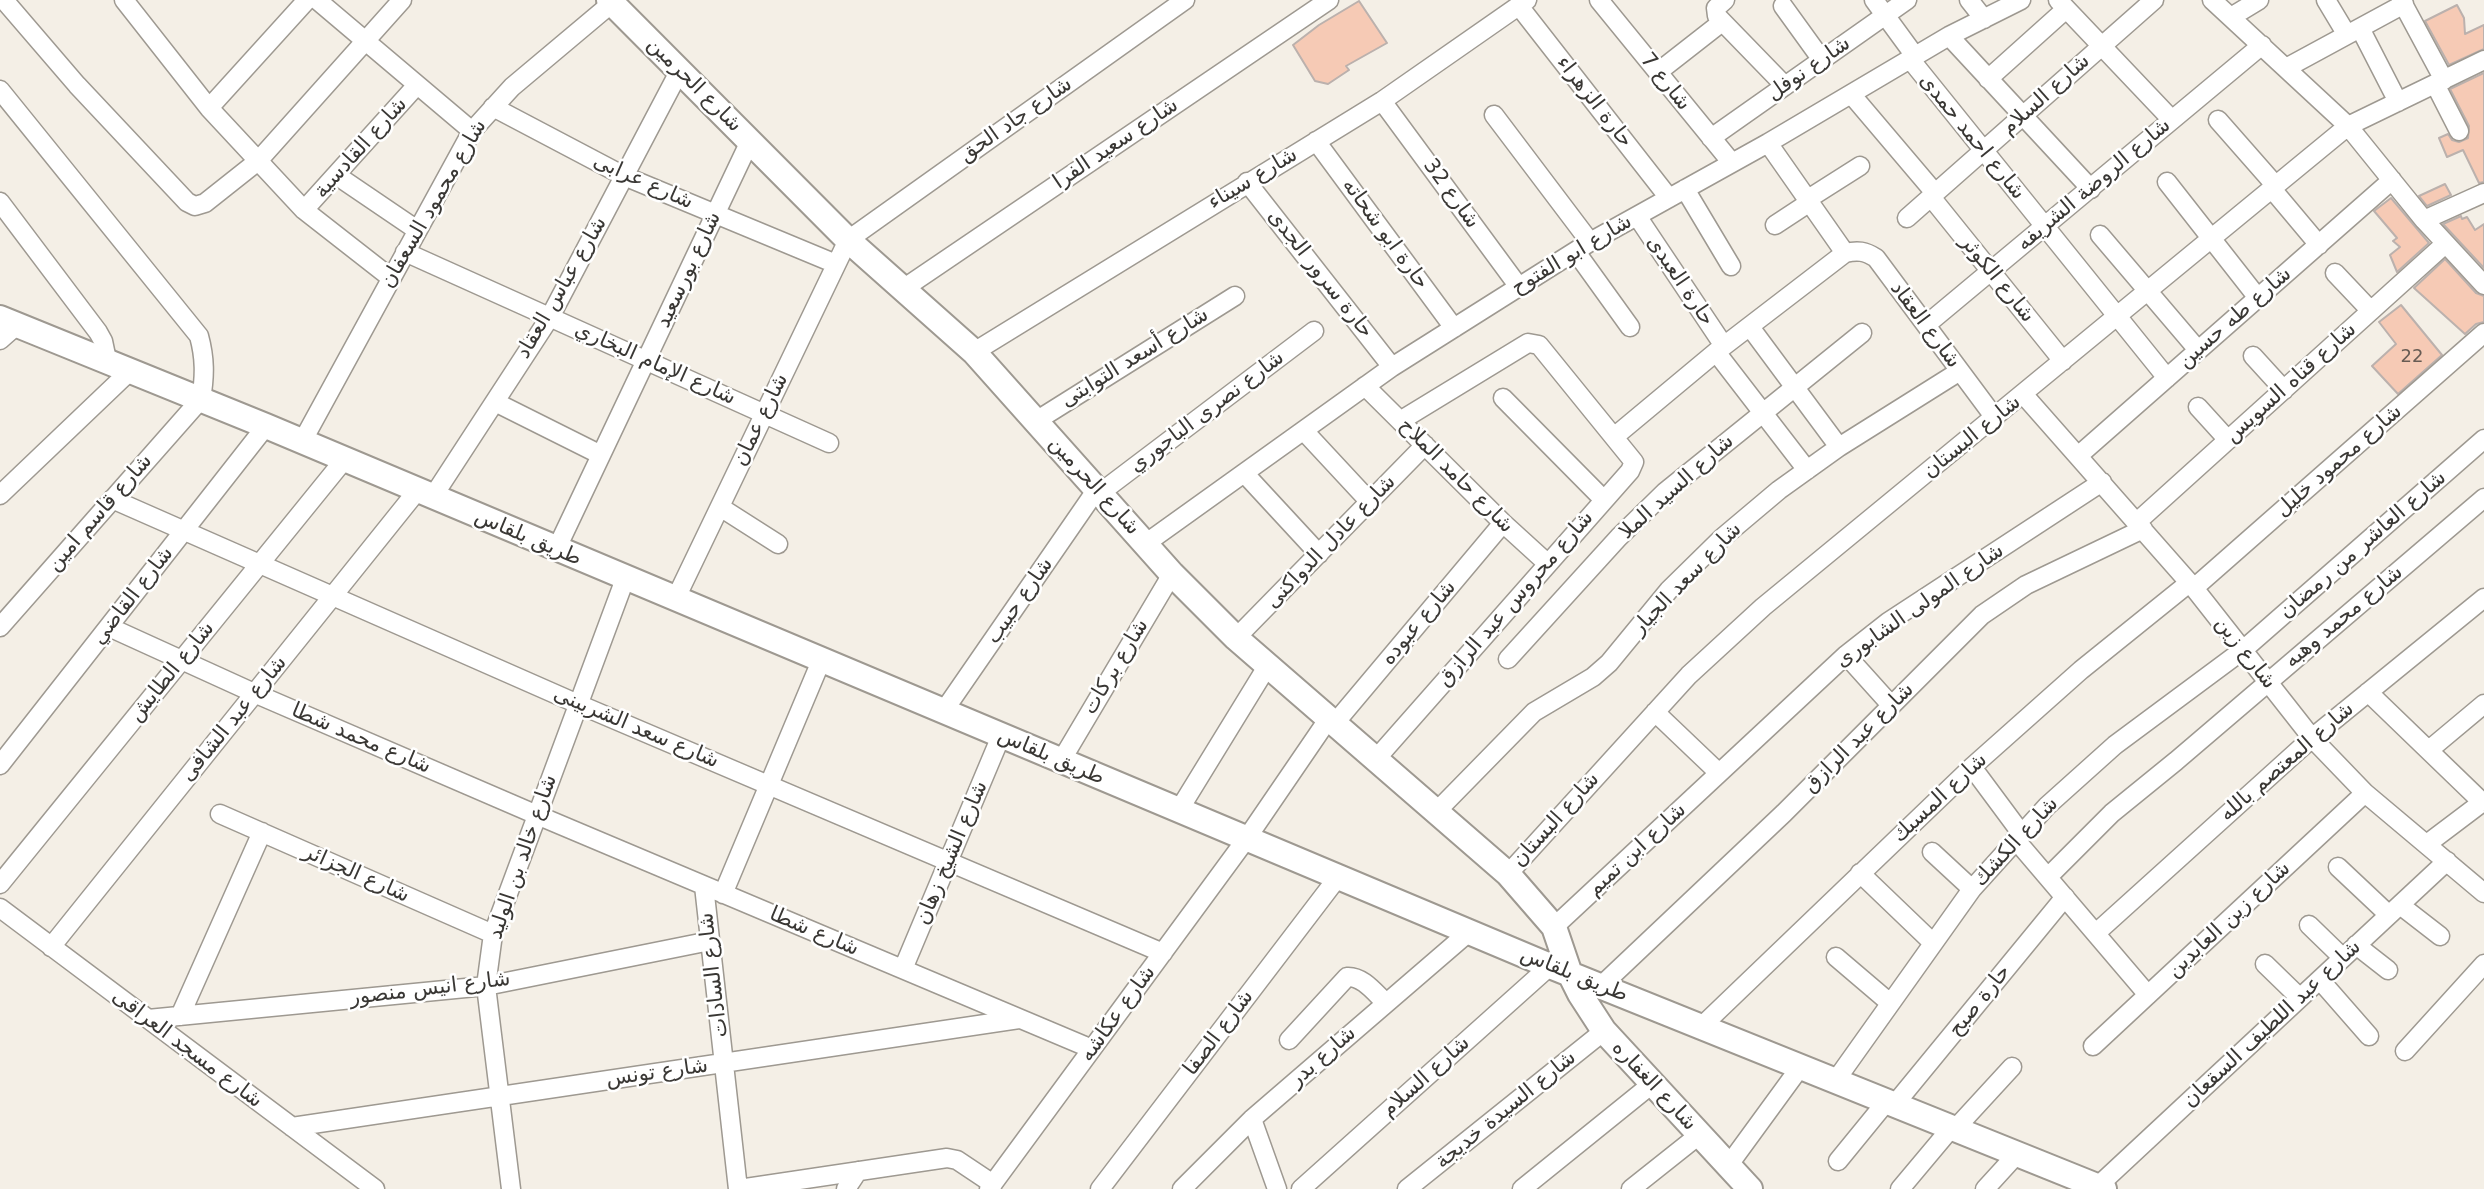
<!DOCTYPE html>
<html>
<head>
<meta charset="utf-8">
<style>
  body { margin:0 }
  canvas { display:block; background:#f4efe6 }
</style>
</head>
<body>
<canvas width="2484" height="1189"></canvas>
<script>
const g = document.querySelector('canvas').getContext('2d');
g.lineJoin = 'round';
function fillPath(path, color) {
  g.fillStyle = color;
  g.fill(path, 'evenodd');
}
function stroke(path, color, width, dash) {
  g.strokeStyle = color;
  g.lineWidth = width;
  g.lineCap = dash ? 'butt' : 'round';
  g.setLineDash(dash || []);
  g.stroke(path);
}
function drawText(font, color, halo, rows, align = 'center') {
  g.font = font + ' "DejaVu Sans",Vazirmatn,sans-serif';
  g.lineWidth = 5;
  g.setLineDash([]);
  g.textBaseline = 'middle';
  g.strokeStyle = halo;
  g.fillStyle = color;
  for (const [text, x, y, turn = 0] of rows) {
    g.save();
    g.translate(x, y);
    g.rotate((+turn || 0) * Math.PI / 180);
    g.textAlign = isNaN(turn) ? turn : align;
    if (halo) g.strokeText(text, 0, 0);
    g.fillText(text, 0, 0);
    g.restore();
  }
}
const building = new Path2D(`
  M1359 1 1387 43 1346 66 1349 70 1328 84 1315 81 1293 45 1319 25Z
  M2457 5 2464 18 2465 34 2484 25V49L2449 65 2425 21Z
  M2484 73V182L2479 183 2463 150 2447 157 2439 138 2448 134 2452 140 2459 142 2468 138 2469 126 2450 89Z
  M2445 184 2451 195 2427 206 2419 196Z
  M2391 198 2429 243 2397 272 2390 255 2400 247 2393 241 2397 238 2374 211Z
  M2461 216 2462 219 2467 217 2475 230 2484 224V268L2443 224Z
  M2445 259 2476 293 2484 296V322L2476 324 2465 334 2414 288Z
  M2401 305 2442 355 2398 394 2372 366 2396 344 2379 322Z`);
fillPath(building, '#f6cab5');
stroke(building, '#bbb1ad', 2);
const street = new Path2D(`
  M4 0 77 85 187 202 195 206 205 203 258 161 402 0
  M124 0 209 108 304 210 391 278
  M317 0 472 131
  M1599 0 1732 163
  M1725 0 1716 8 1717 16 1785 86
  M1874 0 1915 56
  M1969 0 1984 19
  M2058 0 2172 120
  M2212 0 2348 126 2424 220 2484 285
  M2326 0 2347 35
  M2401 0 2444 80
  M1519 6 1669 198
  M1783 6 1822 60
  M2231 17 2259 0
  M2360 28 2398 102
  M1949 36 2091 189
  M1910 59 2167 378
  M2286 68 2404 4
  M1658 72 1722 22
  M1988 79 2066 9
  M2435 84 2459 131
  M0 90 199 336C205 358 205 376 201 399L0 627
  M1851 94 1935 193
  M1382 101 1519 287
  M493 107 624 176 836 264
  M209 108 307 0
  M1494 115 1590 242
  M2218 120 2276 186
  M1711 138 1907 0
  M1316 141 1454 328
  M1768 143 1845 253
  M336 175 417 230
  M1247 182 1392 367
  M2167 182 2258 298
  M1685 189 1731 266
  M2272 189 2319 245
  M1931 197 2063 361
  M1808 199 1860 166
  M0 202 98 332 103 341 107 360
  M304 210 417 85
  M1637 216 1724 346
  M1907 218 2154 0
  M2424 220 2484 193
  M1775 225 1810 202
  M2100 235 2198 350
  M405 252 829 443
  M1576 252 1630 327
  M2335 273 2371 311
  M903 289 1329 0
  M1926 325 2262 45
  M1750 327 1839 447
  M0 340 17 325
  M974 352 1382 101 1527 0
  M1716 352 1807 470
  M2253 356 2284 390
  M1365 386 1503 523 1548 564
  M2023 394 2194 588 2312 738 2365 793 2484 893
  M1503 398 1604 500
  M495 402 601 455
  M2198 407 2228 440
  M1036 421 1235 296
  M1304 431 1370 502
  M1614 437 1716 352 1845 253C1858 250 1865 251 1876 258L1995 418
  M302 442 472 131 512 87 612 3
  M2078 456 2392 180
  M1245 474 1319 554
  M1100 493 1314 331
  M0 495 131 370
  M432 498 550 317 680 70
  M112 499 578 704 1163 953
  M720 507 778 544
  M2137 522 2445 244
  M1145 544 1392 367 1590 242 1768 143 1949 36 2021 0
  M556 550 750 141
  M2194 588 2484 333
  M675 600 848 240 1185 0
  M109 627 254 693 537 815 1092 1049
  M1236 638 1425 445
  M1846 655 1891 705
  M1508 659 1619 537 1665 492 1862 333
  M2368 692 2482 802
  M943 712 1097 489
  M1655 712 1719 773
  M1335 723 1503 523
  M2429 750 2484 704
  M1376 759 1630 471 1634 462 1539 345 1528 343 1523 346 1400 421
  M1061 761 1172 574
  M0 765 266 426
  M1972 767 2021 833
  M1179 810 1268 665
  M1436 812 1534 712 1593 677 1609 663 1669 590 1722 538 1779 490 1839 447 1960 371
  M220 814 493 934
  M2015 839 2148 995
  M2427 844 2484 801
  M1932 852 1972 889
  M2338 867 2389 915
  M1860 873 1933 943
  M1508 874 1689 675 1763 607 2348 126 2484 60
  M2048 877 2112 813 2176 761 2484 498
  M0 884 344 460
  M704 886 738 1189
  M723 894 821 661
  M2400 905 2440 936
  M0 908 375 1189
  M2309 925 2343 958
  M1554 927 1846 655 1888 622 2102 482
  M2096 933 2312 738 2484 598
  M2356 945 2388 970
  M51 947 417 491
  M1836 957 1890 1003
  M2265 964 2300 998
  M903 969 1001 736
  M2320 980 2369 1036
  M1601 986 1784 813 1982 615 2026 585 2143 529
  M180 1016 262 832
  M148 1019 486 986 710 941
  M1702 1026 1972 767 2081 670 2189 583
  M1289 1040 1347 977C1363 976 1375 993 1386 1003
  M2093 1046 2365 793
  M2405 1051 2484 964
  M1836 1080 1972 889 2047 806 2115 745 2243 650 2484 439
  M1895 1104 2065 897
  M1252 1119 1277 1189
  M292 1127 1019 1019
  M1955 1129 2012 1067
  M1838 1161 1887 1101
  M1728 1166 1801 1066
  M2098 1186 2447 861
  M511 1189 486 986 493 934 625 579
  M739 1189 947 1158 957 1160 993 1184
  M846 1189 858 1171
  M989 1189 1247 838 1329 718
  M1100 1189 1338 877
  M1182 1189 1252 1119 1469 932
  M1301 1189 1550 966
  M1407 1189 1604 1031
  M1522 1189 1652 1084
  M1631 1189 1699 1135
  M1900 1189 1952 1127
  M1985 1189 2017 1154`);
const secondary = new Path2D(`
  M609 0 848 240 974 352 1172 574 1236 638 1508 874 1554 927 1570 974 1580 994 1604 1031 1750 1189
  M0 318 266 426 1550 966 2104 1189`);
stroke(street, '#9e9991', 21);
stroke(secondary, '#9e9991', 28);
stroke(street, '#fff', 18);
stroke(secondary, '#fff', 24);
drawText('18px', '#685c54', null, [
  ["22",2412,357]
]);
drawText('21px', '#393734', '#fff', [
  ["شارع نوفل",1809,69,-35],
  ["شارع 7",1665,82,51],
  ["شارع الحرمين",694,85,45],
  ["شارع السلام",2046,95,-42],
  ["حارة الزهراء",1594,102,52],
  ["شارع جاد الحق",1016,120,-35],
  ["شارع احمد حمدى",1972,137,51],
  ["شارع سعيد الفرا",1116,144,-34],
  ["شارع القادسية",361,148,-48],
  ["شارع سيناء",1253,179,-31],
  ["شارع عرابى",643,182,24],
  ["شارع الروضة الشريفه",2094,185,-40],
  ["شارع 32",1451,194,54],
  ["شارع محمود السعفان",434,204,-60],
  ["حارة ابو شحاته",1385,234,54],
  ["شارع ابو الفتوح",1572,255,-31],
  ["شارع بورسعيد",689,270,-65],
  ["حارة سرور الجدى",1320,274,52],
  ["شارع الكوثر",1997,279,51],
  ["حارة العبدى",1680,281,56],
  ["شارع عباس العقاد",562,288,-60],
  ["شارع طه حسين",2235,318,-41],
  ["شارع العقاد",1925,325,53],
  ["شارع أسعد التوابتى",1135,358,-32],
  ["شارع الإمام البخاري",655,364,24],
  ["شارع قناه السويس",2291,383,-42],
  ["شارع نصرى الباجوري",1207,412,-37],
  ["شارع عمان",761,420,-64],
  ["شارع البستان",1972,437,-39],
  ["شارع محمود خليل",2339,461,-41],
  ["شارع حامد الملاح",1456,476,45],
  ["شارع الحرمين",1094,486,48],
  ["شارع السيد الملا",1677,487,-42],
  ["شارع قاسم امين",100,513,-49],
  ["طريق بلقاس",528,538,23],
  ["شارع عادل الدواكنى",1331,542,-46],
  ["شارع العاشر من رمضان",2363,545,-41],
  ["شارع سعد الجيار",1687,579,-46],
  ["شارع القاضي",133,596,-52],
  ["شارع محروس عبد الرازق",1516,599,-49],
  ["شارع حبيب",1020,601,-55],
  ["شارع المولى الشابورى",1920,606,-35],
  ["شارع محمد وهبه",2344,617,-40],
  ["شارع عبوده",1419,623,-50],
  ["شارع زين",2245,653,52],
  ["شارع بركات",1116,667,-59],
  ["شارع الطايش",172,672,-51],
  ["شارع عبد الشافى",234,719,-51],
  ["شارع سعد الشربينى",636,728,23],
  ["شارع عبد الرازق",1859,738,-45],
  ["شارع محمد شطا",361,739,23],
  ["طريق بلقاس",1051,757,23],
  ["شارع المعتصم بالله",2287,762,-41],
  ["شارع المسبك",1940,798,-43],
  ["شارع البستان",1556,820,-48],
  ["شارع الكشك",2016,842,-47],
  ["شارع ابن تميم",1637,850,-43],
  ["شارع الشيخ زهان",952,853,-67],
  ["شارع خالد بن الوليد",523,857,-71],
  ["شارع الجزائر",356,874,24],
  ["شارع زين العابدين",2229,920,-43],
  ["شارع شطا",814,932,23],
  ["شارع السادات",714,975,-97],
  ["طريق بلقاس",1574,975,22],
  ["شارع انيس منصور",430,989,-7],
  ["حارة صبح",1980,1001,-51],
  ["شارع عكاشه",1118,1014,-54],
  ["شارع عبد اللطيف السقعان",2272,1024,-43],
  ["شارع الصفا",1219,1033,-53],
  ["شارع مسجد العراقى",187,1049,37],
  ["شارع بدر",1323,1057,-41],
  ["شارع تونس",657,1073,-8],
  ["شارع السلام",1426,1077,-42],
  ["شارع الغفاره",1654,1086,47],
  ["شارع السيدة خديجة",1506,1110,-39]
]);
</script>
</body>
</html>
